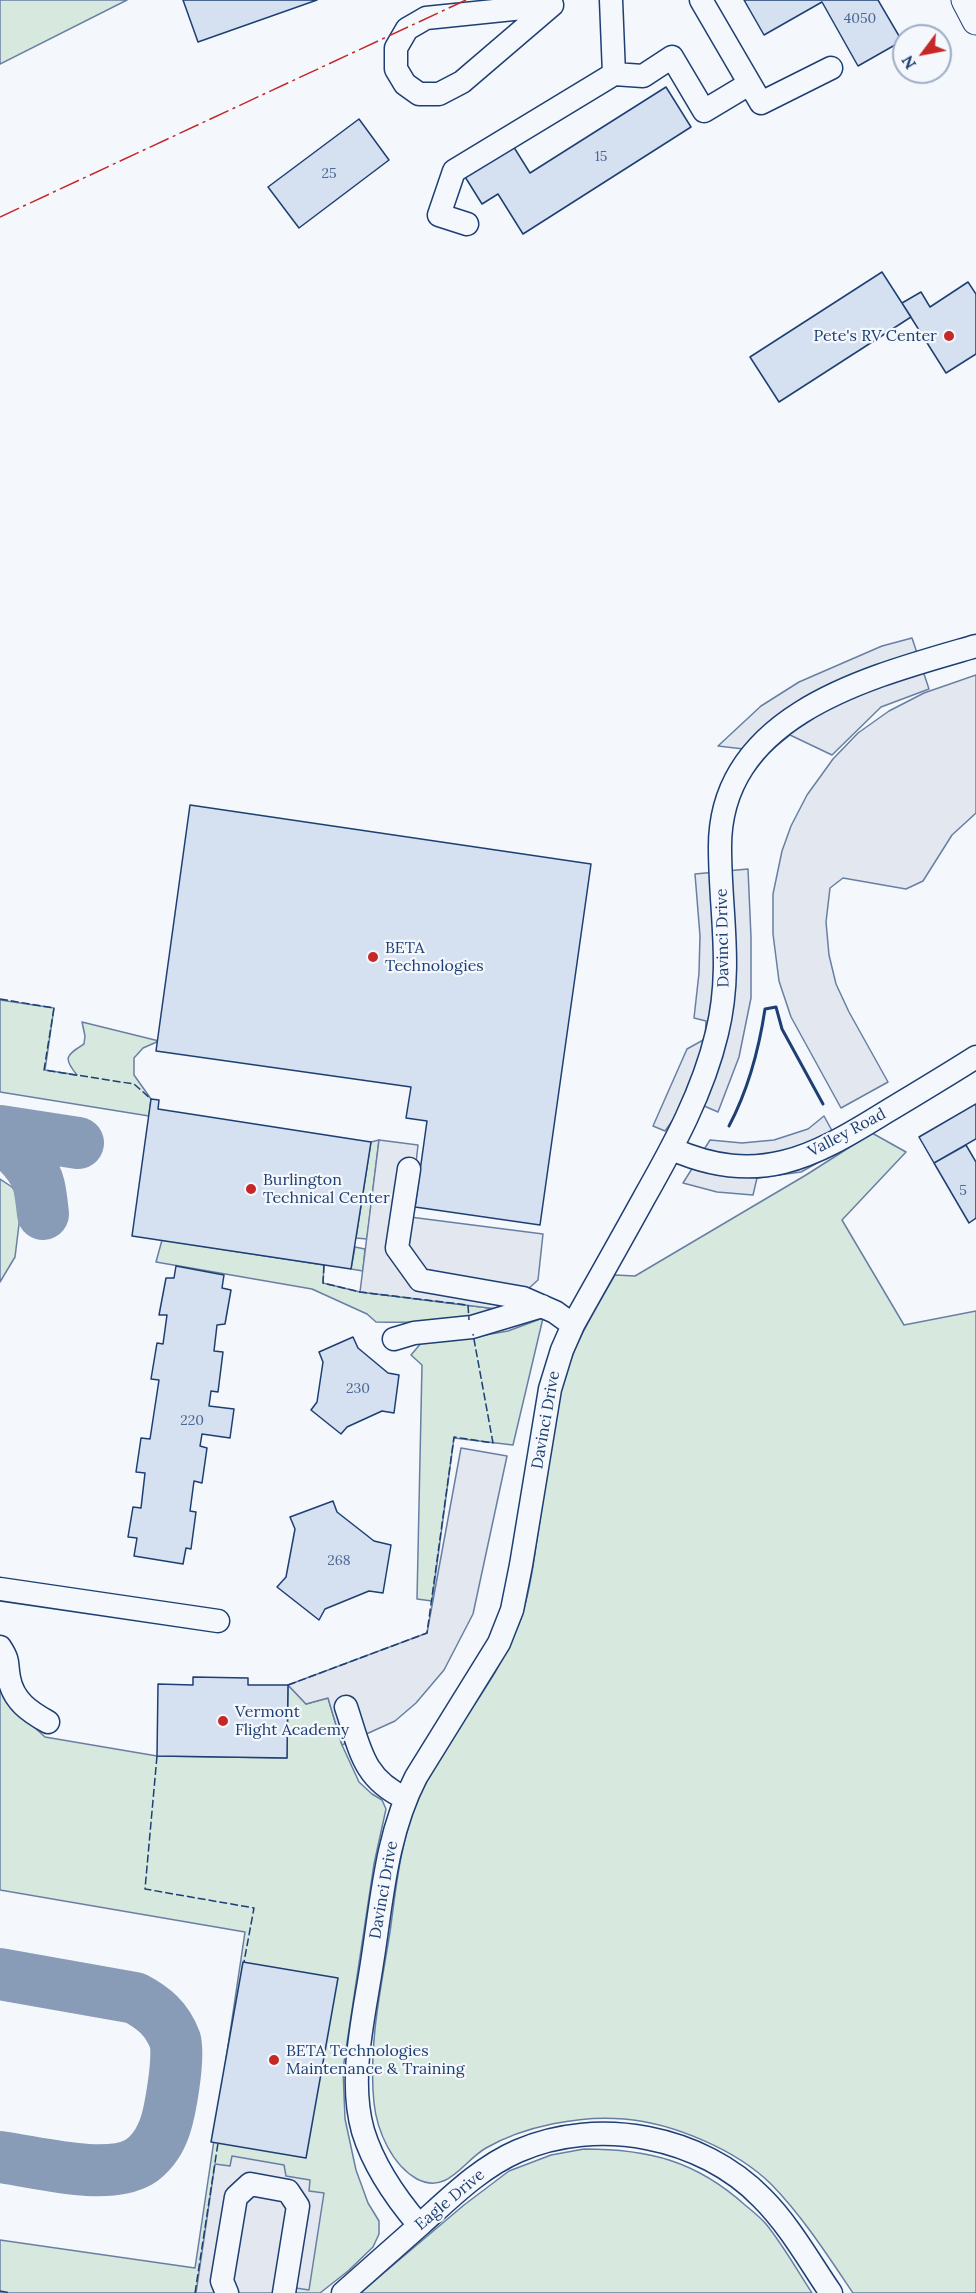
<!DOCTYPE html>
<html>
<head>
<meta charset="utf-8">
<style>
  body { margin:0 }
  #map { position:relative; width:976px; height:2293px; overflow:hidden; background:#f4f7fb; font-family:Lora,serif }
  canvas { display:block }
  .north { position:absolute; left:892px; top:24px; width:60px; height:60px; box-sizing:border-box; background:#f4f7fb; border:2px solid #9eadc5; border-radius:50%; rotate:238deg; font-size:16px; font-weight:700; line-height:24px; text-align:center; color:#1d3f73 }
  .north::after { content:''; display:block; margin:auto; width:21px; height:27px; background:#c62828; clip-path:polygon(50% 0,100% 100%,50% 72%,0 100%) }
</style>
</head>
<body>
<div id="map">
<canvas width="976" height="2293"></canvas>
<div class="north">N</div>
</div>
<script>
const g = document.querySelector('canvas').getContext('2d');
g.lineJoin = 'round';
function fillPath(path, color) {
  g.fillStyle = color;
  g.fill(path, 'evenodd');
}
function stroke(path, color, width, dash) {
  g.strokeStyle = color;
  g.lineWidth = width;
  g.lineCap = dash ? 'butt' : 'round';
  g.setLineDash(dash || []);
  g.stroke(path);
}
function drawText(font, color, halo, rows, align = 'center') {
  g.font = font + ' Lora,serif';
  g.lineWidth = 4.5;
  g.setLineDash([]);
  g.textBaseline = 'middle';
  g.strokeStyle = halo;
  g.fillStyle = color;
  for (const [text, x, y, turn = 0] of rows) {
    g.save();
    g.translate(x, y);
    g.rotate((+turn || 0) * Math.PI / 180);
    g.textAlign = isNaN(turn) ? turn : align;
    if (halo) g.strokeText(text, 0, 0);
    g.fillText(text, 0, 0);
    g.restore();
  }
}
const green = new Path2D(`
  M0 0H127L0 64Z
  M0 1000 54 1008 45 1070 77 1075C62 1057 67 1055 84 1044L85 1036 82 1022 159 1041 143 1048 134 1058V1075L151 1099 149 1116 0 1092Z
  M872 1133 906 1152 842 1220 904 1325 976 1311V2293H853C828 2256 803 2217 772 2185 737 2150 673 2123 624 2119 581 2115 524 2126 486 2148 463 2161 448 2195 417 2179 392 2165 377 2131 374 2103 368 2046 381 1988 390 1932 396 1888 400 1842 418 1800 445 1736 497 1686 521 1618 529 1595 533 1569 536 1545 545 1494 549 1440 561 1390 571 1348 594 1312 615 1275L635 1276 806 1175Z
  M379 1140 367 1239 356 1238 371 1142Z
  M0 1179 12 1187 22 1200 15 1257 0 1282Z
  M162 1240 324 1265 323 1283 360 1292 505 1310C460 1322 422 1323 376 1322L367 1314 312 1289 156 1262Z
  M355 1247 365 1249 363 1271 351 1269Z
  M543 1318 513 1445 454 1438 432 1601 417 1599 422 1365 411 1355 422 1342 474 1337 508 1331Z
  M0 1674 22 1716 45 1737 157 1756 287 1758 288 1685 306 1704 328 1698 342 1745 359 1782 372 1794 382 1800 386 1809 374 1864 343 2069 345 2119 356 2170 368 2203 379 2221V2234L373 2247 348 2271 320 2293H0V2240L195 2268 245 1932 0 1890Z
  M584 2149C649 2149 696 2161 745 2205 752 2211 760 2217 766 2224 783 2245 797 2270 812 2293H360L464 2205 509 2171 551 2155Z`);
fillPath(green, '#d7e8df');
stroke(green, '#687fa3', 1.5);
const parking = new Path2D(`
  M912 638 929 689 881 707 832 755 790 735 769 752 718 746 761 706 799 682 882 646Z
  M976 675V813L952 835 923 881 906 889 843 878 830 888 826 922 829 955 836 984 849 1012 888 1082 841 1108 791 1017 779 981 773 934V894L782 851 791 826 807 795 833 759 858 733 889 711 924 693Z
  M748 869 751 937V998L739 1057 718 1112 688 1099 665 1131 653 1126 687 1049 705 1039 706 1021 694 1018 699 973 700 936 695 874Z
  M824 1116 842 1149 801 1172 757 1178 753 1195 717 1192 683 1183 710 1140 742 1143 774 1140 808 1129Z
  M379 1140 418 1145 410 1217 543 1234 538 1280 505 1310 360 1292Z
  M461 1448 507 1456 473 1614 444 1670 416 1703 395 1721 342 1745 328 1698 306 1704 288 1685 427 1633Z
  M232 2156 284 2165 286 2176 310 2180 309 2191 324 2193 309 2290 296 2288 295 2293H196L215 2164 230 2166Z`);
fillPath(parking, '#e3e8f0');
stroke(parking, '#687fa3', 1.5);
stroke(new Path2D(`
  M0 1131 78 1143
  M0 1139C16 1147 35 1168 39 1186 41 1195 42 1205 43 1214
  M0 1974 135 1998C154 2008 167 2019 175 2040 180 2055 170 2118 162 2134 158 2144 149 2156 139 2162 106 2181 38 2162 0 2157`), '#889bb7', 52);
const building = new Path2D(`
  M183 0H317L198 42Z
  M744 0H878L902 41 858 66 822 2 764 35Z
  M666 87 691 127 523 234 498 194 482 204 462 172 510 141 530 173Z
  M359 119 389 160 299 228 268 187Z
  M882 272 911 317 779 402 750 357Z
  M968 282 976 294V354L946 373 902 303 921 292 930 307Z
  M190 805 591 864 540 1225 415 1207 427 1121 406 1118 411 1087 156 1051Z
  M151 1099 159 1100 158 1109 371 1142 351 1269 132 1236Z
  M976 1104V1139L934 1163 919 1137Z
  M966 1145 976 1162V1218L969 1223 934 1163Z
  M176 1266 224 1275 222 1288 231 1290 225 1324 217 1325 214 1351 223 1352 218 1392 211 1391 209 1406 234 1409 230 1438 202 1434 200 1446 207 1448 202 1483 194 1481 190 1511 196 1512 191 1549 186 1548 183 1564 134 1556 137 1538 128 1537 133 1507 141 1508 145 1473 136 1472 141 1438 150 1439 159 1380 151 1379 157 1343 163 1344 167 1315H159L166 1278H174Z
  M353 1337 358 1348 388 1373 399 1375 394 1413 382 1411 347 1427 341 1434 311 1410 317 1402 323 1362 319 1352Z
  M333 1501 337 1512 374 1541 391 1545 383 1593 369 1591 325 1609 319 1620 277 1587 286 1577 295 1529 290 1517Z
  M193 1677 248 1678V1685H288L287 1758 157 1756 158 1684 193 1685Z
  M243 1962 338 1978 306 2158 211 2142Z`);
fillPath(building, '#d5e0f0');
stroke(building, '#1d3f73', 1.5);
const minor = new Path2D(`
  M701 0 761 103 831 68
  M552 5 462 82 439 94H419L405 84 396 69V48L407 29 426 18Z
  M614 74 643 76 672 57 704 111 749 84
  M467 224 439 215 454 171 614 74 611 0
  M672 1149C758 1187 812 1158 886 1112 916 1094 946 1076 976 1057
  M409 1169 397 1248 420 1280 523 1298 555 1312 573 1325
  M394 1339 414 1333 472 1327 542 1306
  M0 1589 218 1621
  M0 1647C10 1662 6 1663 9 1678 13 1701 30 1712 48 1722
  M346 1707C360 1748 362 1778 405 1798
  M419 2225C395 2197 374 2167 363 2131 348 2078 364 2017 372 1963 382 1900 386 1835 416 1777L499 1643 512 1610 521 1565 550 1389 562 1350 573 1325C597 1282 621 1240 644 1198 674 1145 703 1092 717 1033 733 968 720 912 720 848 719 713 873 676 976 646
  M227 2293 222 2281 236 2197 250 2184 288 2191 298 2206 284 2293
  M343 2293C369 2270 395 2247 421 2224 451 2197 481 2167 518 2151 598 2116 702 2136 762 2198 790 2226 809 2261 831 2293`);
const major = new Path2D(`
  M965 0 976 21`);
stroke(minor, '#1d3f73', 25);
stroke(major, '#1d3f73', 29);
stroke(minor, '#f4f7fb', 22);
stroke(major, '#f4f7fb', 27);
stroke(new Path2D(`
  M0 999 54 1008 44 1070 134 1084 151 1099
  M324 1265 323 1283 360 1292 468 1305 469 1320
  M288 1685 427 1633 454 1437 493 1443 473 1334
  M157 1756 145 1889 254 1908 244 1962
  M0 2291 11 2293
  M195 2293 218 2143`), '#1d3f73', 1.5, [8, 3]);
stroke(new Path2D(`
  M729 1126C748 1090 759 1049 765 1009L776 1007 782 1029 823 1104`), '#1d3f73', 3);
stroke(new Path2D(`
  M0 217 466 0`), '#c62828', 1.5, [21, 4.5, 3, 4.5]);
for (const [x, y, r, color] of [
  [949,336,6,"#c62828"],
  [373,957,6,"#c62828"],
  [251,1189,6,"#c62828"],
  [223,1721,6,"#c62828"],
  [274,2060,6,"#c62828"]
]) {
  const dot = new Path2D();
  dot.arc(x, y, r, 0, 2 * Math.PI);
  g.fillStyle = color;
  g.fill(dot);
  stroke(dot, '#f4f7fb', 2);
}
drawText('14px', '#4b6792', null, [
  ["4050",860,19],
  ["15",601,157],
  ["25",329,174],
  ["5",963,1191],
  ["230",358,1389],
  ["220",192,1421],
  ["268",339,1561]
]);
drawText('16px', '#1d3f73', '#f4f7fb', [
  ["Pete's RV Center",937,336,"right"],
  ["BETA",385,948],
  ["Technologies",385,966],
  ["Burlington",263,1180],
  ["Technical Center",263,1198],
  ["Vermont",235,1712],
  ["Flight Academy",235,1730],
  ["BETA Technologies",286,2051],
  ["Maintenance & Training",286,2069]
], 'left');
drawText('16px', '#1d3f73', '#f4f7fb', [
  ["Davinci Drive",723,938,-91],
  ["Valley Road",847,1133,-28],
  ["Davinci Drive",546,1420,-80],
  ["Davinci Drive",384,1890,-80],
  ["Eagle Drive",450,2200,-40]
]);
</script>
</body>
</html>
